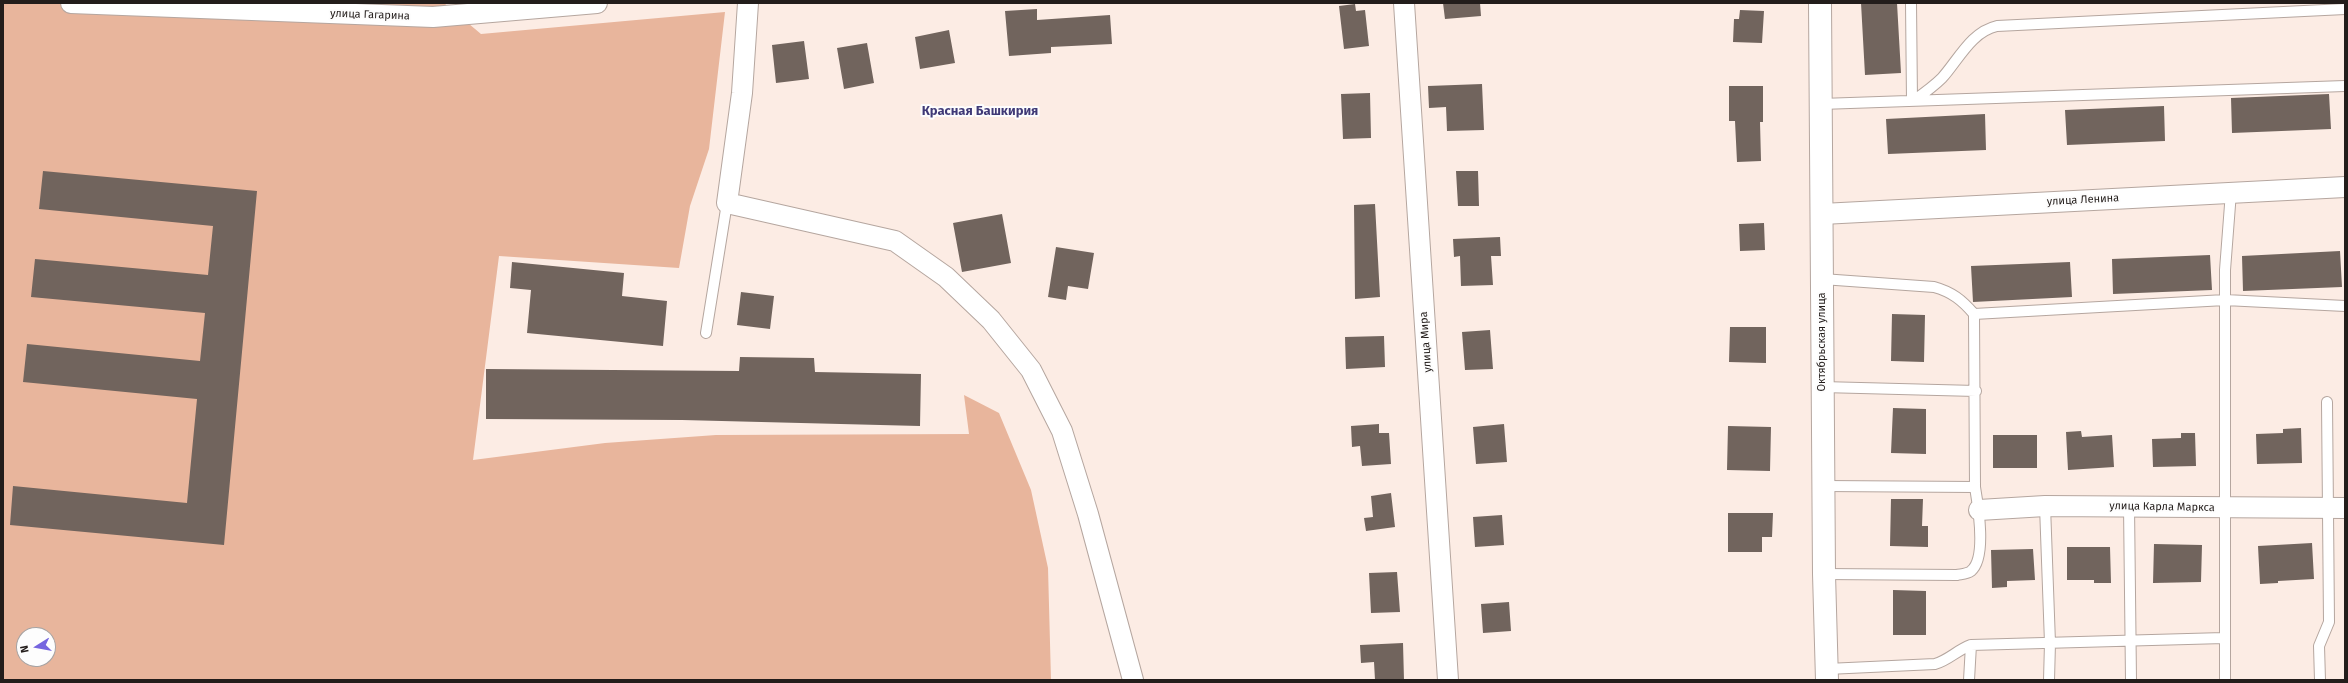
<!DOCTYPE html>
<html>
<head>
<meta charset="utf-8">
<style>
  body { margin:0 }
  #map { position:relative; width:2348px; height:683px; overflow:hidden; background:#fcece4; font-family:"Fira Sans",sans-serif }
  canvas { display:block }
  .frame { position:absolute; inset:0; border:4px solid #231d1b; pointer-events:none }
  .north { position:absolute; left:16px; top:627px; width:40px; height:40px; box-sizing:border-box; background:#fdfdfd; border:1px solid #a6a3a3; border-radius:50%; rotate:259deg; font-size:11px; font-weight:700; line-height:16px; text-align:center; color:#231d1b }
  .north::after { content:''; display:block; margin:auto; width:14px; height:18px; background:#7565df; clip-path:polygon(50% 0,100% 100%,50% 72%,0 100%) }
</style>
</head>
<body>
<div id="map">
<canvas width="2348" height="683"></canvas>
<div class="frame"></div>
<div class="north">N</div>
</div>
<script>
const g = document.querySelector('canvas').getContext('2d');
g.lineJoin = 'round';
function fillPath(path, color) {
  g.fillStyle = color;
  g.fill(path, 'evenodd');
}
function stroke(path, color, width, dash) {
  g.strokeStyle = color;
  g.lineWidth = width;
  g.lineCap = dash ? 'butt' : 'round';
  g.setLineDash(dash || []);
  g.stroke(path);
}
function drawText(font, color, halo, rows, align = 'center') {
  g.font = font + ' "Fira Sans",sans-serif';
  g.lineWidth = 4;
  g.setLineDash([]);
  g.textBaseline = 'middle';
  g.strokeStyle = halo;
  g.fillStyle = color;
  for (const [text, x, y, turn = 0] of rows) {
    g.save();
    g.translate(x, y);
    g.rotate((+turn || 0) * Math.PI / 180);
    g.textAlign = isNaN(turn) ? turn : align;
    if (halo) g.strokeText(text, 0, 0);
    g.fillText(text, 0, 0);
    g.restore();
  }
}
fillPath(new Path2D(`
  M3 3H444L481 34 725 12 709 149 690 206 679 268 499 256 473 460 605 443 716 435 969 434 964 395 999 413 1031 490 1048 568 1051 680H3ZM24 635H48V659H24Z`), '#e8b59c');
fillPath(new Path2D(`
  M1443 3H1480L1481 16 1445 19Z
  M1861 3H1897L1901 73 1865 75Z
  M1355 4 1356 11 1365 10 1369 46 1344 49 1339 6Z
  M1037 9V20L1110 15 1112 44 1051 47V53L1009 56 1005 11Z
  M1740 10 1764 11 1762 43 1733 42 1734 19H1739Z
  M949 30 955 63 920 69 915 37Z
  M804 41 809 79 776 83 772 45Z
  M867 43 874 83 844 89 837 48Z
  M1482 84 1484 130 1447 131 1446 107 1429 108 1428 86Z
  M1729 86H1763V122H1760L1761 161 1737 162 1735 121H1729Z
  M1370 93 1371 138 1343 139 1341 94Z
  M2329 94 2331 129 2232 133 2231 98Z
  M2164 106 2165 141 2067 145 2065 110Z
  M1985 114 1986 150 1888 154 1886 119Z
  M43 171 257 191 224 545 10 525 13 486 187 503 197 399 23 382 27 344 200 361 205 313 31 297 35 259 208 275 213 226 39 209Z
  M1456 171H1478L1479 206H1458Z
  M1375 204 1380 297 1355 299 1354 205Z
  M1002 214 1011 263 962 272 953 223Z
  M1764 223 1765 250 1740 251 1739 224Z
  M1500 237 1501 256H1491L1493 285 1461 286 1460 256 1454 257 1453 239Z
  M1056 247 1094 253 1088 289 1068 286 1066 300 1048 297Z
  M2340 251 2342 287 2243 291 2242 256Z
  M2210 255 2212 290 2113 294 2112 259Z
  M512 262 624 273 622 296 667 301 663 346 527 333 531 290 510 288Z
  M2070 262 2072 297 1973 302 1971 266Z
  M741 292 774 296 770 329 737 325Z
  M1892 314 1925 315 1924 362 1891 361Z
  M1730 327H1766V363L1729 362Z
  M1490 330 1493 369 1465 370 1462 332Z
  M1384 336 1385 367 1346 369 1345 337Z
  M740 357 814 358 815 372 921 374 920 426 682 420 486 419V369L739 371Z
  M1893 408 1926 409V454L1891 453Z
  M1379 424V433H1389L1391 464 1362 466 1360 446 1352 447 1351 426Z
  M1504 424 1507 462 1476 464 1473 427Z
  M1728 426 1771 427 1770 471 1727 470Z
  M2301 428 2302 463 2257 464 2256 434 2283 433V429Z
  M2081 431 2082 437 2112 435 2114 467 2068 470 2066 432Z
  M2181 433H2195L2196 466 2153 467 2152 439 2181 438Z
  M1993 435H2037V468H1993Z
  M1391 493 1395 527 1366 531 1364 518 1373 517 1371 496Z
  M1891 499H1923L1922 526H1928V547L1890 546Z
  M1728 513H1773L1772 537H1762V552H1728Z
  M1502 515 1504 545 1475 547 1473 517Z
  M2312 543 2314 579 2278 581V583L2260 584 2258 546Z
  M2154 544 2202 545 2201 582 2153 583Z
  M2067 547H2110L2111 583H2094V580H2067Z
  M2033 549 2035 580 2007 581V587L1992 588 1991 550Z
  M1397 572 1400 612 1371 613 1369 573Z
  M1893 590 1926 591V635H1893Z
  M1509 602 1511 631 1483 633 1481 604Z
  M1403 643 1404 680H1375L1374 662 1361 663 1360 645Z`), '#71645d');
const service = new Path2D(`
  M1911 3 1912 101
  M1913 101C1923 94 1933 87 1942 78 1959 59 1971 32 1997 26L2345 9
  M1821 104 2345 86
  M1822 279 1934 287C1952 292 1962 300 1974 314
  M706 333 727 203
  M1822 387 1976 391
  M1824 486 1975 487
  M2045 506 2050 643 2049 680
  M2129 506 2131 680
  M1824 574 1957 575C1962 574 1967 574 1971 571 1987 558 1978 505 1975 487L1974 314 2225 300 2345 306
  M1827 669 1935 664C1949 660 1957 650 1971 645
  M1969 680 1971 645 2224 638
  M2225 680V270L2231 192
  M2320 680 2319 646 2329 622 2327 402`);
const minor = new Path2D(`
  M71 3 433 17 597 3
  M748 3 742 93 727 203 895 241 946 277 991 320 1031 370 1062 431 1088 514 1133 680
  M1404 3 1448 680
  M1822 214 2345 187
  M1979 510 2045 506 2345 508`);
const tertiary = new Path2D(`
  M1820 3 1824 574 1827 680`);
stroke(service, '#b5a69f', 12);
stroke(minor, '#b5a69f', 22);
stroke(tertiary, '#b5a69f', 24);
stroke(service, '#fff', 10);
stroke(minor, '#fff', 20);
stroke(tertiary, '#fff', 22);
drawText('11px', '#231d1b', '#fdfdfd', [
  ["улица Гагарина",370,15,2],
  ["улица Ленина",2083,200,-3],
  ["улица Мира",1426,342,-94],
  ["Октябрьская улица",1822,342,-90],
  ["улица Карла Маркса",2162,507,1]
]);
drawText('bold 13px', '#3f3976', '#fdfdfd', [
  ["Красная Башкирия",980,111]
]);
</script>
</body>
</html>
